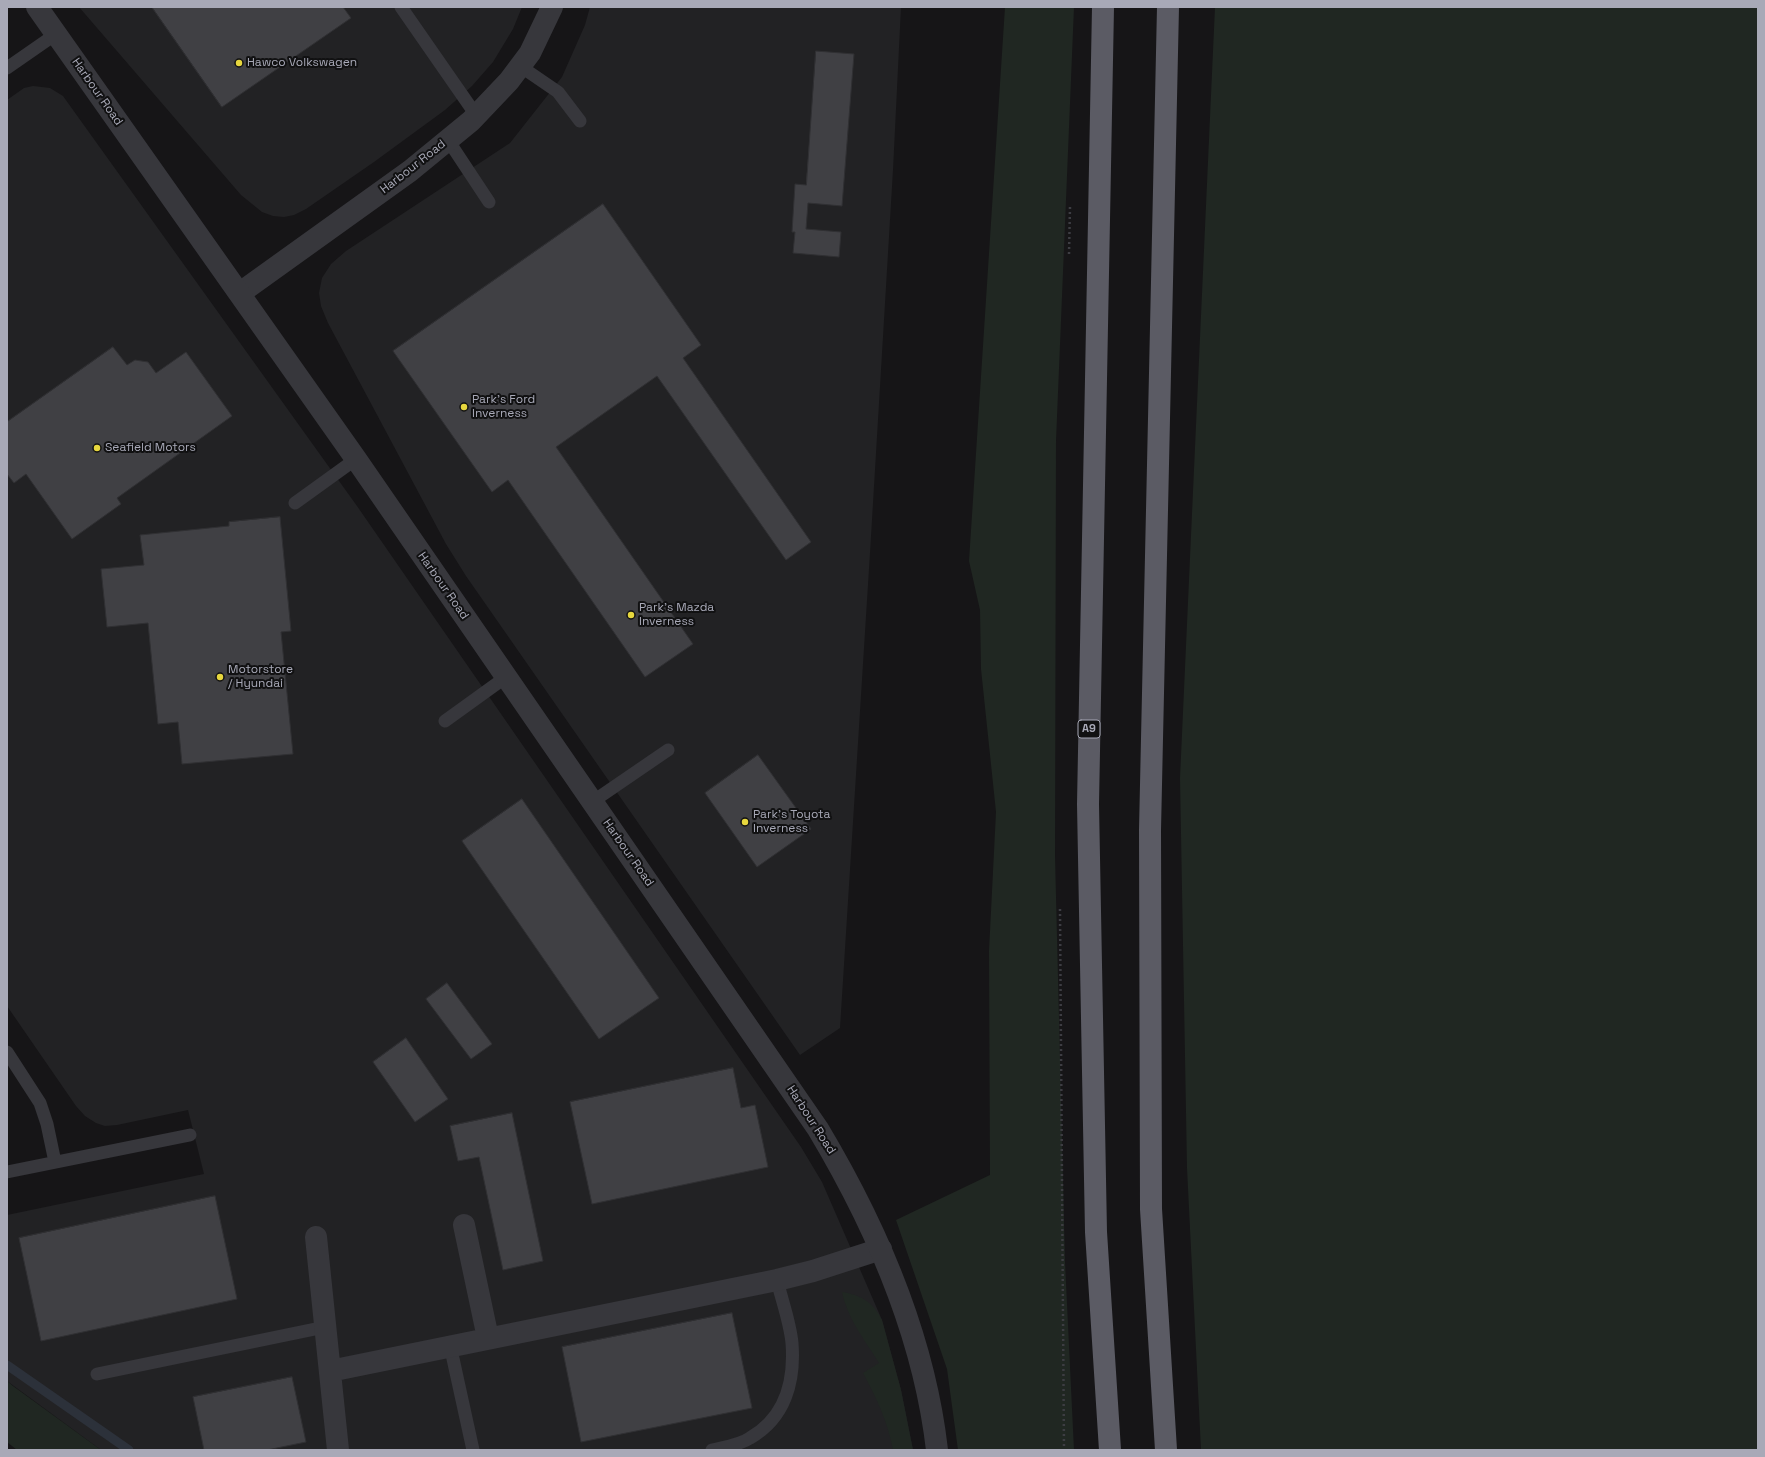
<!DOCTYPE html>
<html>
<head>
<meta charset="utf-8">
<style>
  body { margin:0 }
  #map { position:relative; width:1765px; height:1457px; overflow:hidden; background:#161517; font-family:"Space Grotesk",sans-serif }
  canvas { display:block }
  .frame { position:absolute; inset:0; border:8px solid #a8a9b7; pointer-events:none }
</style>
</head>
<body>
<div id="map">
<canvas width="1765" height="1457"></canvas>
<div class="frame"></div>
</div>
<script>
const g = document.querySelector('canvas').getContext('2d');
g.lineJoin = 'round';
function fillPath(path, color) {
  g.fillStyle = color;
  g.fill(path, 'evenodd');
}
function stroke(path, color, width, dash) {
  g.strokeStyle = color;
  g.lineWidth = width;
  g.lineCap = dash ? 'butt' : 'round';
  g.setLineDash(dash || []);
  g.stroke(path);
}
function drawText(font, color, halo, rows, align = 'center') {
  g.font = font + ' "Space Grotesk",sans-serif';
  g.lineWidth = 4;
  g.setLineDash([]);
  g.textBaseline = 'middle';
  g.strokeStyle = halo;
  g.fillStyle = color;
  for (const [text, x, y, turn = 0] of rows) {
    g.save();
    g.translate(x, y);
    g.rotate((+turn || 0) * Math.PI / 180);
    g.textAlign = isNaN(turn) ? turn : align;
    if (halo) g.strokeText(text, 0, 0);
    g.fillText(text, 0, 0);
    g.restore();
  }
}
fillPath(new Path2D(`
  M79 7H522L513 29 493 62 472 86 445 110 374 162 306 209 294 215 284 217 273 216 262 212 241 195Z
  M590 7H901L893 170 870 553 840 1028 800 1055 466 576 446 544 328 323 321 306 319 293 322 278 331 264 346 251 510 143 562 77 585 25Z
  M33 86 50 88 63 96 357 506 801 1147 822 1182 882 1320 901 1390 913 1450H101L7 1381V1215L204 1174 188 1110 117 1125 105 1126 96 1123 85 1116 76 1106 7 1006V100L24 88Z`), '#222224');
fillPath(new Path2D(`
  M1005 7H1074L1056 441 1055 856 1065 1262 1074 1450H958L947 1369 896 1220 990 1175 989 951 996 812 981 669 980 610 969 561Z
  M1215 7H1758V1450H1201L1187 1168 1180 778Z
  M842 1292C861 1295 873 1302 882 1320L901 1390 913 1450H893C888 1422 876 1397 863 1373L879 1363C865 1340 848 1320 842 1292Z
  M7 1381 13 1386 101 1450H17L7 1442Z`), '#202722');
stroke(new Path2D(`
  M7 1365 129 1450`), '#2c313a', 9);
const building = new Path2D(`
  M152 7H343L351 18 222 107Z
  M816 51 854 54 842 206 808 203 806 229 841 232 839 257 793 253 795 232H792L795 184 806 185Z
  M603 204 701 345 683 358 811 542 786 560 657 376 556 447 693 644 645 677 508 480 492 492 393 351Z
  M113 347 127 365 135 360 148 362 156 373 186 352 232 416 117 498 121 504 72 539 26 474 14 483 7 474V422Z
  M280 517 291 631 281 632 293 754 182 764 178 722 158 724 148 623 107 627 101 569 144 565 140 535 229 526V522Z
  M758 755 811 829 757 867 705 793Z
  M522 799 659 998 599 1039 462 841Z
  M447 983 492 1044 471 1059 426 999Z
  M406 1038 448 1099 415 1122 373 1062Z
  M733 1068 741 1108 755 1105 768 1167 592 1204 570 1102Z
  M512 1113 543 1261 503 1270 479 1157 458 1161 450 1126Z
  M215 1196 237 1299 41 1341 19 1238Z
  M732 1313 752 1408 581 1442 562 1347Z
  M292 1377 306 1442 267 1450H204L193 1397Z`);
fillPath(building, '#404044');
stroke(building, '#303033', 1);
stroke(new Path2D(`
  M1069 254 1070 207
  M1060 909 1064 1450`), '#3d3d43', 2.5, [2, 3]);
stroke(new Path2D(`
  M401 7 476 115
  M520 66 558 92 580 121
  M7 68 56 34
  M448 140 489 202
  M295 503 356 459
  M445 721 506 677
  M592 802 668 750
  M7 1052 40 1103 47 1124 55 1162
  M7 1172 190 1135
  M450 1345 473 1450
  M97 1374 325 1327
  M712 1450C724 1447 740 1445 750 1438 785 1418 795 1382 792 1343 790 1322 782 1301 777 1280`), '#37373c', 13);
stroke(new Path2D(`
  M240 293 410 171 471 121 509 81 530 53 552 7
  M464 1225 488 1338
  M316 1237 338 1450
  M330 1371 777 1280 813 1271 881 1249`), '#37373c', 22);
stroke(new Path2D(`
  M37 7 356 459 818 1129C876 1226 924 1336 937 1450`), '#37373c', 22);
stroke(new Path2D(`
  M1103 7 1088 804 1096 1232 1110 1450
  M1166 1450 1151 1209 1150 830 1168 7`), '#5b5b64', 22);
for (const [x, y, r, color] of [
  [239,63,4,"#e7d73e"],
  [464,407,4,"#e7d73e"],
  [97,448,4,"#e7d73e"],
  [631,615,4,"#e7d73e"],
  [220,677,4,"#e7d73e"],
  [745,822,4,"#e7d73e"]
]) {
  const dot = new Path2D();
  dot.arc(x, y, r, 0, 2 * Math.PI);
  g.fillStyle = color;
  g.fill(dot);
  stroke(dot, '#111112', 1.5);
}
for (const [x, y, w] of [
  [1089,729,22]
]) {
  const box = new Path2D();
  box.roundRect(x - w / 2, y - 9, w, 18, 3);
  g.fillStyle = '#111112';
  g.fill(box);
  stroke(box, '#a8a9b7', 1);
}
drawText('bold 11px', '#a8a9b7', null, [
  ["A9",1089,729]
]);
drawText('12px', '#a8a9b7', '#111112', [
  ["Hawco Volkswagen",247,63],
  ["Park's Ford",472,400],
  ["Inverness",472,414],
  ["Seafield Motors",105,448],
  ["Park's Mazda",639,608],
  ["Inverness",639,622],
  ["Motorstore",228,670],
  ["/ Hyundai",228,684],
  ["Park's Toyota",753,815],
  ["Inverness",753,829]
], 'left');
drawText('12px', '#a8a9b7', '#111112', [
  ["Harbour Road",97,92,55],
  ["Harbour Road",413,167,-38],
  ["Harbour Road",443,586,55],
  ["Harbour Road",628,853,55],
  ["Harbour Road",811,1120,57]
]);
</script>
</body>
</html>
